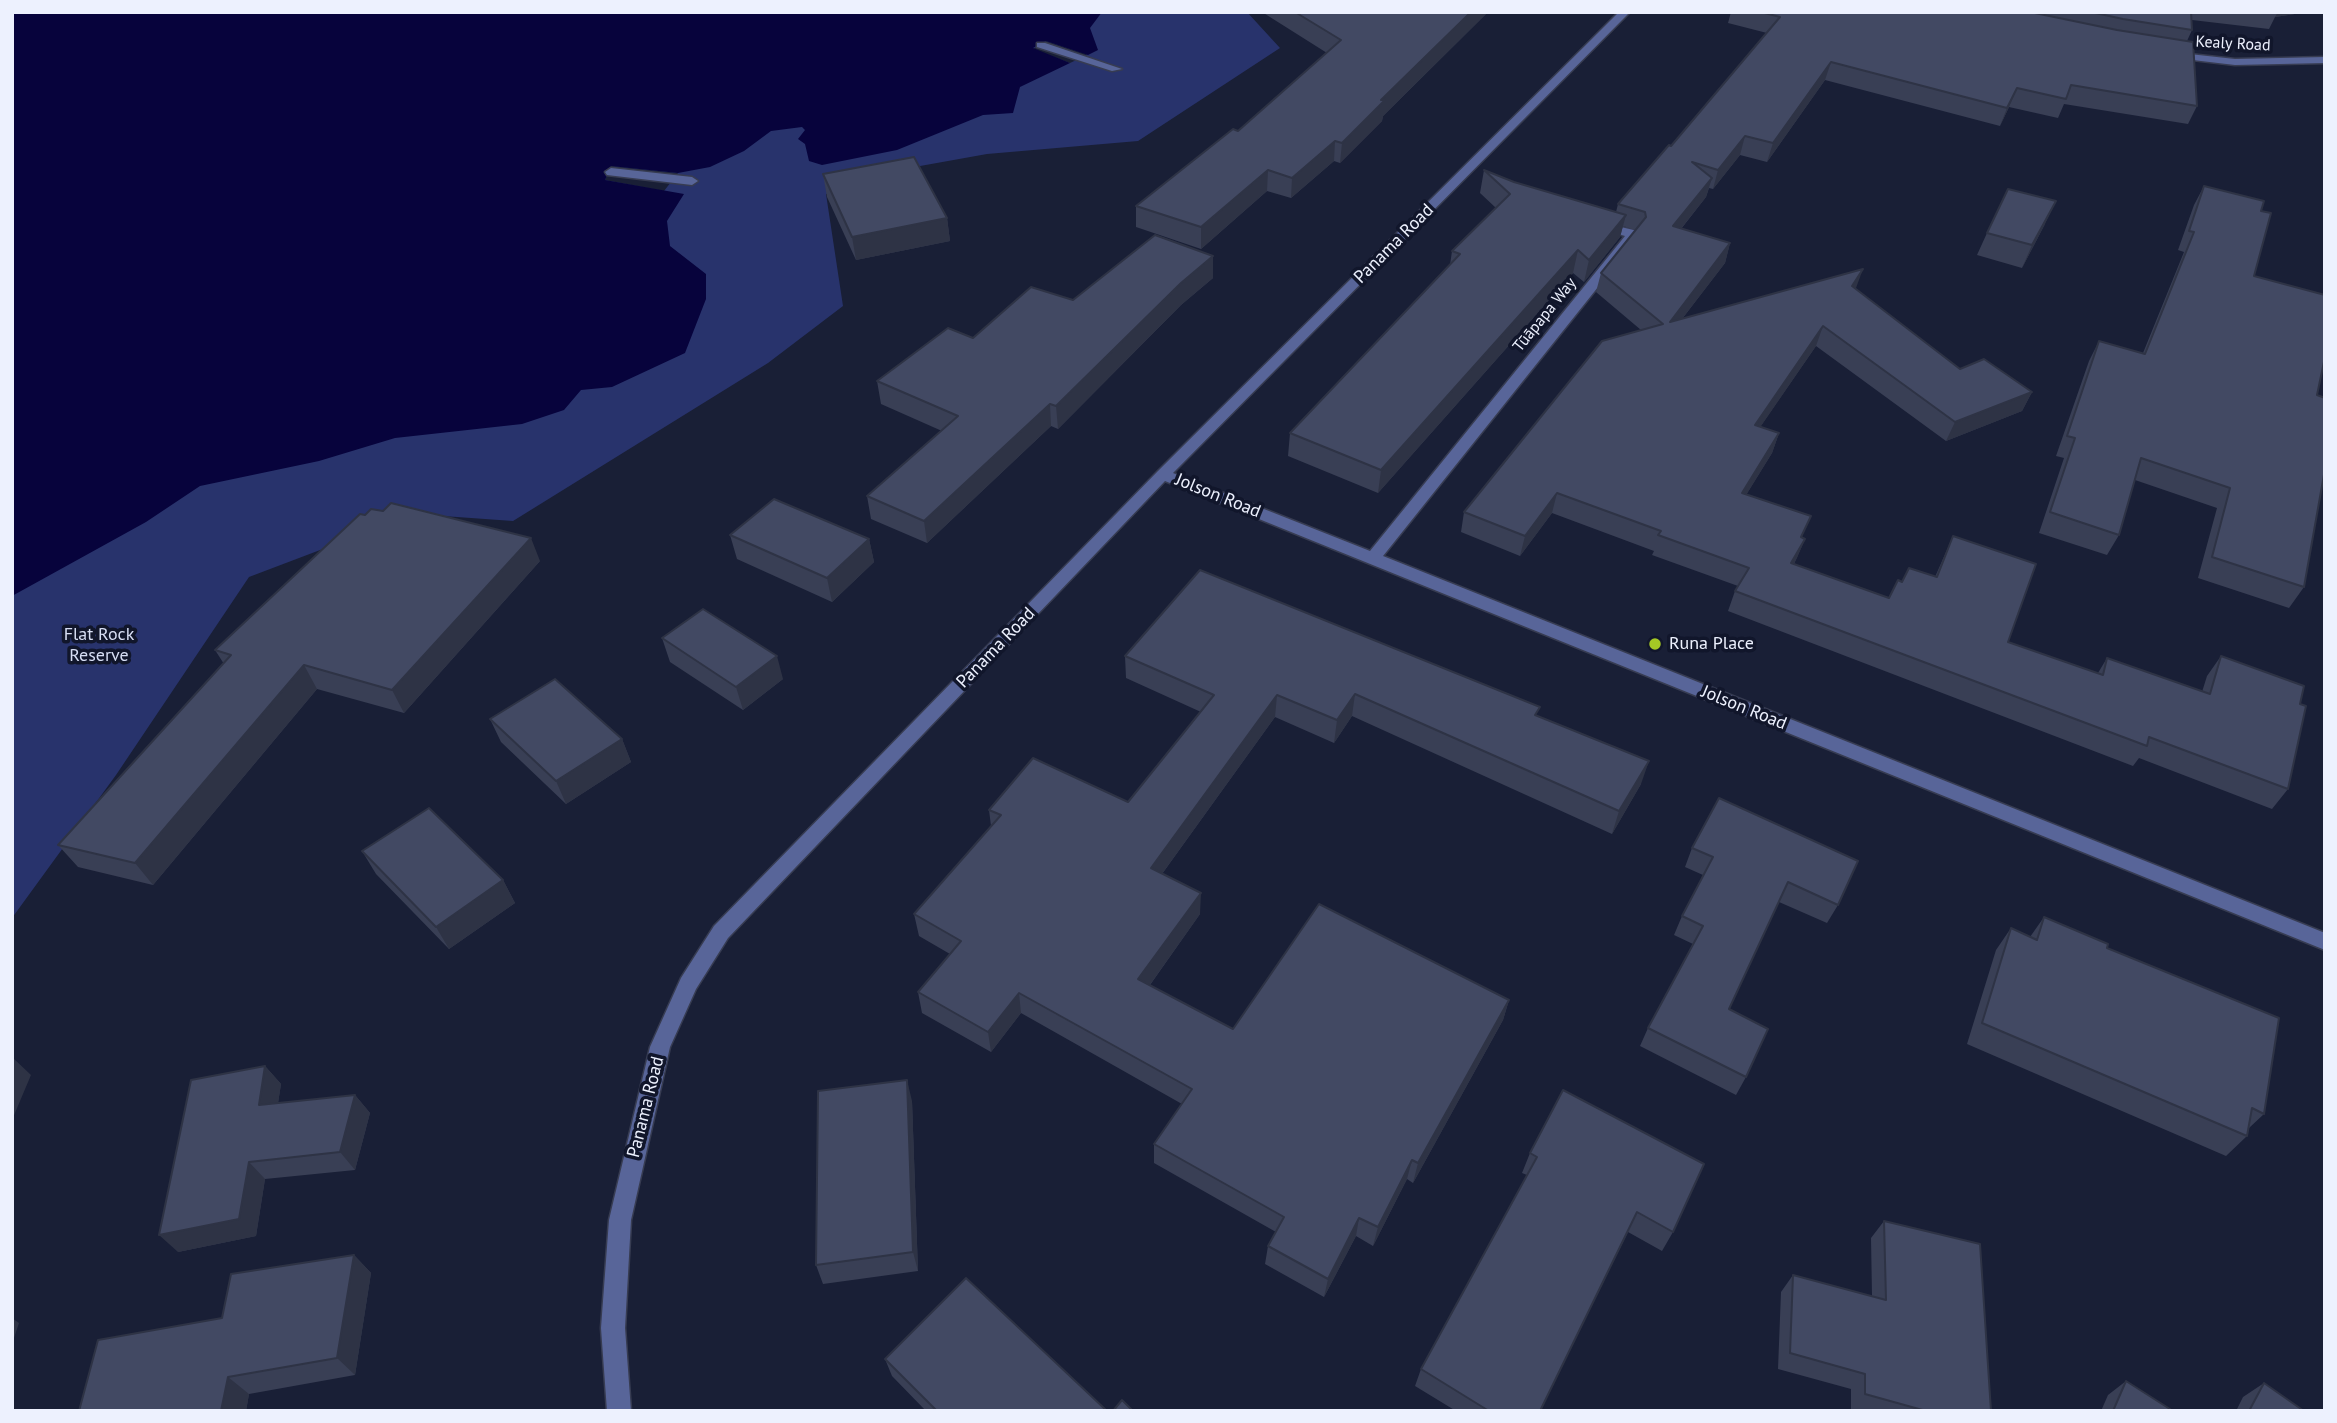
<!DOCTYPE html>
<html>
<head>
<meta charset="utf-8">
<style>
  body { margin:0 }
  #map { position:relative; width:2337px; height:1423px; overflow:hidden; background:#191f36; font-family:"PT Sans",sans-serif }
  canvas { display:block }
  .frame { position:absolute; inset:0; border:14px solid #edf1fe; pointer-events:none }
</style>
</head>
<body>
<div id="map">
<canvas width="2337" height="1423"></canvas>
<div class="frame"></div>
</div>
<script>
const g = document.querySelector('canvas').getContext('2d');
g.lineJoin = 'round';
function fillPath(path, color) {
  g.fillStyle = color;
  g.fill(path, 'evenodd');
}
function stroke(path, color, width, dash) {
  g.strokeStyle = color;
  g.lineWidth = width;
  g.lineCap = dash ? 'butt' : 'round';
  g.setLineDash(dash || []);
  g.stroke(path);
}
function drawText(font, color, halo, rows, align = 'center') {
  g.font = font + ' "PT Sans",sans-serif';
  g.lineWidth = 7;
  g.setLineDash([]);
  g.textBaseline = 'middle';
  g.strokeStyle = halo;
  g.fillStyle = color;
  for (const [text, x, y, turn = 0] of rows) {
    g.save();
    g.translate(x, y);
    g.rotate((+turn || 0) * Math.PI / 180);
    g.textAlign = isNaN(turn) ? turn : align;
    if (halo) g.strokeText(text, 0, 0);
    g.fillText(text, 0, 0);
    g.restore();
  }
}
fillPath(new Path2D(`
  M12 12H1247L1280 48 1138 141 987 154 909 168 913 178 826 194 843 306 768 363 513 521 415 514 249 577 116 775 12 918ZM1046 41 1086 54 1087 55 1070 63 1033 49ZM611 166 677 173H678L664 191 605 180Z`), '#28336c');
fillPath(new Path2D(`
  M12 12H1102L1090 28 1098 50 1088 55 1046 41 1033 48 1070 63 1020 87 1013 113 983 115 897 150 822 165 809 161 805 144 798 139 805 130 802 127 771 131 744 151 710 167 678 173 611 166 605 180 684 194 667 221 670 246 706 274V299L685 353 612 387 581 390 564 410 522 424 395 438 319 461 200 486 146 522 12 596Z`), '#07033c');
const lane = new Path2D(`
  M1037 43H1045L1122 69 1112 71 1037 47Z
  M611 168 692 177 698 181 692 185 607 175 605 172Z`);
const street = new Path2D(`
  M1619 12H1630L1173 473 1370 551 1625 236 1595 227V221L1638 231V237L1383 556 2325 933V950L1165 481 728 938 696 989 670 1047 631 1220 625 1328 631 1411H607L601 1328 609 1220 650 1047 681 978 714 926 1158 471Z
  M2171 52 2235 59 2325 57V63L2235 65 2167 57V53Z`);
stroke(lane, '#373c52', 3);
stroke(street, '#373c52', 3);
fillPath(lane, '#586599');
fillPath(street, '#586599');
fillPath(new Path2D(`
  M1262 12H1488L1383 116 1382 121 1340 163 1334 161 1291 198 1267 191 1201 249 1136 227V206L1238 131 1327 53Z
  M1731 12H2308L2275 17 2269 29 2192 20V30L2187 41 2197 106 2188 124 2064 104 2058 118 2009 107 2000 126 1825 80 1767 162 1740 155 1713 189 1709 188 1706 197 1681 229 1730 243 1725 263 1682 319 1856 289 1960 369 2032 392 2022 411 1946 441 1816 346 1760 427 1779 433 1772 453 1746 495 1805 539 1794 564 1889 598 1902 582 1935 577 1953 536 2008 642 2098 673 2107 658 2202 692 2207 676 2221 656 2300 704 2288 789 2272 809 2139 758 2133 766 1728 611 1735 591 1738 586 1652 555 1654 551 1552 513 1520 556 1461 532 1464 512 1641 330 1596 292 1601 273 1635 230 1623 226 1620 237 1584 282 1573 273 1378 493 1288 456 1290 433 1450 265 1452 251 1496 208 1480 193 1484 170 1514 182 1616 212 1618 204 1671 146 1767 33 1728 23Z
  M823 174 947 218 950 241 856 260 827 197Z
  M2204 186 2261 211 2254 276 2317 395 2322 479 2304 587 2289 608 2198 578 2217 508 2135 480 2119 535 2107 555 2039 533 2064 458 2056 456 2089 361 2099 341 2143 353 2184 252 2178 250 2194 205Z
  M2045 224 2022 268 1977 255 1987 233Z
  M1213 256V278L1181 305 1058 429 1051 426 927 543 871 519 867 496 942 431 881 404 877 381 1073 300Z
  M730 535 869 539 874 562 832 602 737 559Z
  M540 561 404 713 317 689 153 885 78 867 58 845 224 664 215 650Z
  M662 638 783 679 743 710 670 662Z
  M1125 656 1538 716 1641 784 1612 834 1352 716 1334 743 1275 717 1162 874 1200 914 1150 985 1233 1029 1509 1000 1503 1020 1413 1183 1407 1179 1373 1246 1356 1236 1324 1297 1265 1264 1268 1246 1276 1232 1154 1163V1144L1182 1104 1021 1013 991 1052 922 1013 918 992 950 954 919 936 914 914 991 826 989 810 1128 802 1201 712 1126 678Z
  M490 719 622 739 631 762 566 804 501 742Z
  M1719 798 1838 905 1827 923 1779 902 1729 1009 1746 1077 1736 1095 1640 1046 1648 1028 1693 944 1674 935 1682 916 1703 875 1685 867 1692 848Z
  M362 851 503 880 515 903 449 949 376 874Z
  M2044 917 2107 948 2264 1114 2249 1128 2247 1136 2226 1156 1967 1044 1996 950 2011 928 2030 937Z
  M265 1066 281 1084 278 1103 355 1095 370 1113 355 1170 265 1179 256 1236 178 1252Z
  M912 1101 918 1271 823 1284 816 1265Z
  M1530 1153 1673 1232 1662 1251 1628 1232 1540 1411H1456L1415 1386 1421 1369 1527 1175 1522 1173Z
  M1884 1221 1991 1411H1858L1851 1409V1389L1778 1369 1781 1292 1793 1275 1872 1296 1871 1238Z
  M354 1255 371 1273 355 1375 249 1394 246 1411H79L222 1318Z
  M885 1359 1107 1411H926L892 1376Z
  M2126 1381 2173 1411H2101L2108 1395Z
  M2264 1383 2304 1411H2236L2243 1397Z`), '#393f55');
fillPath(new Path2D(`
  M1471 12H1488L1383 116 1382 121 1340 163 1342 143 1381 100Z
  M2278 12H2308L2275 17Z
  M1831 62 1825 80 1767 162 1773 143Z
  M2017 88 2009 107 2000 126 2007 108Z
  M1745 136 1740 155 1713 189 1718 170Z
  M1335 141 1334 161 1291 198 1292 178Z
  M1268 170 1267 191 1201 249V227Z
  M1712 178 1706 197 1668 245 1673 226Z
  M2056 201 2045 224 2022 268 2032 245Z
  M1626 215 1620 237 1584 282 1589 260Z
  M947 218 950 241 856 260 852 237Z
  M1730 243 1725 263 1665 341 1670 322Z
  M1578 250 1573 273 1378 493 1381 470Z
  M1213 256V278L1181 305 1058 429 1056 406 1181 283Z
  M1863 269 1856 288 1844 305 1852 286Z
  M1823 326 1816 346 1748 445 1755 425Z
  M2032 392 2022 411 1946 441 1955 422Z
  M1050 404 1051 426 927 543 924 521Z
  M1779 433 1772 453 1735 513 1742 493Z
  M1557 493 1552 513 1520 556 1525 536Z
  M531 538 540 561 404 713 392 690Z
  M869 539 874 562 832 602 827 578Z
  M1805 539 1797 558 1783 583 1791 563Z
  M777 656 783 679 743 710 736 687Z
  M304 665 317 689 153 885 135 863Z
  M1355 694 1352 716 1334 743 1337 720Z
  M1277 695 1275 717 1151 889V868Z
  M622 739 631 762 566 804 556 781Z
  M1649 761 1641 784 1612 834 1619 811Z
  M503 880 515 903 449 949 436 927Z
  M1201 893 1200 914 1139 1000 1138 979Z
  M1019 993 1021 1013 991 1052 988 1032Z
  M1509 1000 1503 1020 1413 1183 1418 1163Z
  M12 1057 31 1075 12 1120Z
  M265 1066 281 1084 275 1123 259 1105Z
  M907 1080 912 1101 918 1271 913 1252Z
  M355 1095 370 1113 355 1170 340 1152Z
  M1412 1160 1407 1179 1373 1246 1378 1227Z
  M249 1162 265 1179 256 1236 178 1252 159 1235Z
  M1359 1218 1356 1236 1324 1297 1328 1279Z
  M354 1255 371 1273 355 1375 337 1358Z
  M12 1318 19 1323 12 1344Z
  M228 1377 249 1394 246 1411H221Z`), '#2e3345');
const building = new Path2D(`
  M1295 12H1471L1381 100H1385L1342 143 1335 141 1292 178 1268 170 1201 227 1136 206 1233 129 1238 131 1341 40Z
  M1761 12H2030L2117 30 2193 42 2197 106 2071 85 2066 99 2017 88 2007 108 1831 62 1773 143 1745 136 1718 170 1692 162 1712 178 1673 226 1730 243 1670 322 1863 269 1852 286 1960 369 1984 359 2032 392 1955 422 1823 326 1755 425 1779 433 1742 493 1811 516 1801 537 1805 539 1791 563 1889 598 1898 580 1902 582 1909 568 1937 577 1953 536 2036 564 2008 642 2103 675 2107 658 2210 694 2221 656 2304 686 2300 704 2306 706 2288 789 2149 737 2147 746 1735 591 1749 568 1658 535 1661 531 1557 493 1525 536 1464 512 1602 341 1663 324 1601 273 1646 217 1645 212 1618 204 1669 145 1671 146 1780 17Z
  M2091 12H2191L2192 30 2123 19Z
  M914 157 947 218 852 237 823 174Z
  M1484 170 1514 182 1626 215 1589 260 1578 250 1381 470 1290 433 1460 254 1452 251 1510 194Z
  M2204 186 2264 201 2261 211 2271 213 2254 276 2325 295V357L2317 395 2325 398V469L2304 587 2212 557 2230 488 2141 458 2119 535 2050 512 2075 438 2067 436 2099 341 2145 354 2194 232 2189 231Z
  M2008 189 2056 201 2032 245 1987 233Z
  M1155 235 1213 256 1181 283 1056 406 1050 404 924 521 867 496 958 416 877 381 948 328 973 338 1031 287 1073 300Z
  M774 499 869 539 827 578 730 535Z
  M391 503 531 538 392 690 304 665 135 863 58 845 231 655 215 650 360 514 365 515 371 509 383 511Z
  M1200 570 1540 707 1535 715 1649 761 1619 811 1355 694 1337 720 1277 695 1151 868 1201 893 1138 979 1233 1029 1319 904 1509 1000 1418 1163 1412 1160 1378 1227 1359 1218 1328 1279 1268 1246 1284 1217 1154 1144 1192 1089 1019 993 988 1032 918 992 961 941 914 914 1001 815 989 810 1033 758 1128 802 1214 695 1125 656Z
  M703 609 777 656 736 687 662 638Z
  M555 679 622 739 556 781 490 719Z
  M1719 798 1858 861 1838 905 1788 882 1729 1009 1768 1029 1746 1077 1648 1028 1703 926 1682 916 1713 857 1692 848Z
  M429 808 503 880 436 927 362 851Z
  M2044 917 2108 944 2107 948 2279 1018 2264 1114 2252 1108 2247 1136 1982 1023 2011 928 2037 940Z
  M265 1066 259 1105 355 1095 340 1152 249 1162 239 1219 159 1235 191 1080Z
  M907 1080 913 1252 816 1265 818 1091Z
  M1563 1090 1704 1164 1673 1232 1637 1212 1540 1411H1489L1421 1369 1537 1157 1530 1153Z
  M1884 1221 1980 1244 1991 1411H1926L1865 1394V1374L1790 1353 1793 1275 1886 1300Z
  M354 1255 337 1358 228 1377 221 1411H79L98 1340 222 1318 231 1274Z
  M966 1278 1107 1411H937L885 1359Z
  M2126 1381 2173 1411H2113Z
  M2264 1383 2304 1411H2249Z
  M1122 1400 1133 1411H1113Z`);
fillPath(building, '#424963');
stroke(building, '#2e3345', 2);
for (const [x, y, r, color] of [
  [1655,644,7,"#a4c825"]
]) {
  const dot = new Path2D();
  dot.arc(x, y, r, 0, 2 * Math.PI);
  g.fillStyle = color;
  g.fill(dot);
  stroke(dot, '#11162b', 2.5);
}
drawText('16px', '#edf1fe', '#11162b', [
  ["Kealy Road",2233,44,3],
  ["Tūāpapa Way",1545,315,-51]
]);
drawText('18px', '#edf1fe', '#11162b', [
  ["Panama Road",1394,244,-45],
  ["Jolson Road",1218,496,22],
  ["Panama Road",996,648,-46],
  ["Jolson Road",1744,708,22],
  ["Panama Road",646,1107,-76]
]);
drawText('18px', '#d7def4', '#11162b', [
  ["Flat Rock",99,635],
  ["Reserve",99,656]
]);
drawText('18px', '#edf1fe', '#11162b', [
  ["Runa Place",1669,644]
], 'left');
</script>
</body>
</html>
